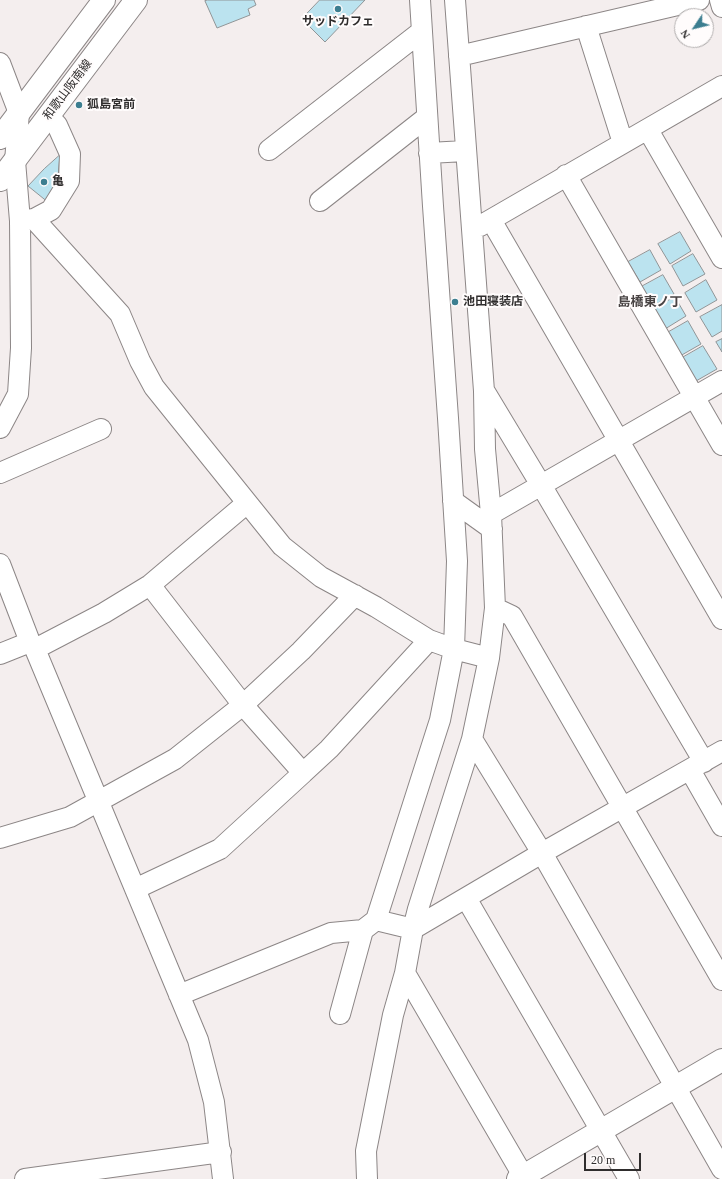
<!DOCTYPE html>
<html>
<head>
<meta charset="utf-8">
<style>
  body { margin:0 }
  #map { position:relative; width:722px; height:1179px; overflow:hidden; background:#f4eeee; font-family:"Times New Roman",serif }
  canvas { display:block }
  .north { position:absolute; left:674px; top:8px; width:40px; height:40px; box-sizing:border-box; background:#fffcfc; border:1px solid #aca9a9; border-radius:50%; rotate:235deg; font-size:11px; font-weight:700; line-height:16px; text-align:center; color:#2f2d2d }
  .north::after { content:''; display:block; margin:auto; width:14px; height:18px; background:#3c7e90; clip-path:polygon(50% 0,100% 100%,50% 72%,0 100%) }
  .scale { position:absolute; left:584px; top:1153px; width:57px; height:18px; box-sizing:border-box; border:2px solid #2f2d2d; border-top:0; padding-left:5px; font-size:12px; line-height:14px; white-space:nowrap; color:#2f2d2d; -webkit-text-stroke:3px #fffcfc; paint-order:stroke }
</style>
</head>
<body>
<div id="map">
<canvas width="722" height="1179"></canvas>
<div class="north">N</div>
<div class="scale">20 m</div>
</div>
<script>
const g = document.querySelector('canvas').getContext('2d');
g.lineJoin = 'round';
function fillPath(path, color) {
  g.fillStyle = color;
  g.fill(path, 'evenodd');
}
function stroke(path, color, width, dash) {
  g.strokeStyle = color;
  g.lineWidth = width;
  g.lineCap = dash ? 'butt' : 'round';
  g.setLineDash(dash || []);
  g.stroke(path);
}
function drawText(font, color, halo, rows, align = 'center') {
  g.font = font + ' "Times New Roman","Noto Sans JP",serif';
  g.lineWidth = 4;
  g.setLineDash([]);
  g.textBaseline = 'middle';
  g.strokeStyle = halo;
  g.fillStyle = color;
  for (const [text, x, y, turn = 0] of rows) {
    g.save();
    g.translate(x, y);
    g.rotate((+turn || 0) * Math.PI / 180);
    g.textAlign = isNaN(turn) ? turn : align;
    if (halo) g.strokeText(text, 0, 0);
    g.fillText(text, 0, 0);
    g.restore();
  }
}
const building = new Path2D(`
  M208 0H254L256 5 248 9 250 15 217 28 205 1Z
  M320 0H365L325 42 302 19Z
  M60 155 58 177 49 203 28 186 44 169Z
  M680 232 691 251 670 264 658 244Z
  M650 250 661 270 640 282 628 262Z
  M693 254 705 274 683 286 672 266Z
  M663 275 674 294 653 306 641 287Z
  M706 280 717 300 696 312 685 293Z
  M675 297 686 316 665 329 653 309Z
  M722 305V331L712 337 700 317Z
  M688 321 701 344 680 356 667 333Z
  M722 339V352L716 342Z
  M703 346 717 369 696 381 682 358Z`);
fillPath(building, '#bbe3ef');
stroke(building, '#909597', 1);
const street = new Path2D(`
  M720 0 722 7
  M586 26 623 143
  M459 56 699 0
  M0 63 19 113 15 161 20 221 21 348 18 394 0 428
  M648 130 722 258
  M269 150 422 31
  M429 153 465 151
  M566 175 722 445
  M320 201 427 117
  M34 219 120 314 140 361 154 387 282 546 321 577 376 607 429 640 454 649 489 658
  M491 220 722 619
  M20 221 34 219 51 210 69 181 70 154 57 125 48 116
  M480 226 722 86
  M485 392 541 485 704 762
  M0 473 101 429
  M453 501 492 529
  M491 514 722 381
  M0 564 30 642 35 649 198 1040 214 1102 223 1179
  M495 608 512 616 722 980
  M35 649 104 613 150 585 247 503
  M0 654 30 642
  M472 739 542 853 722 1169
  M690 770 722 826
  M303 773 329 749 429 640
  M0 838 70 817 175 759 243 705 301 651 355 595
  M135 889 220 849 303 773 243 705 150 585
  M466 898 629 1179
  M376 920 440 720 454 649 457 561 448 418 433 206 420 0
  M405 973 525 1179
  M179 995 331 933 363 930
  M340 1014 363 930 376 920 413 929 542 853 722 751
  M25 1179 221 1152
  M367 1179 366 1151 393 1015 405 973 413 929 418 909 472 739 489 658 495 608 491 514 485 449 484 391 455 0`);
const secondary = new Path2D(`
  M0 138 104 0
  M0 180 136 0
  M518 1179 722 1060`);
stroke(street, '#8c8686', 22);
stroke(secondary, '#8c8686', 24);
stroke(street, '#fff', 20);
stroke(secondary, '#fff', 22);
for (const [x, y, r, color] of [
  [338,9,4,"#3c7e90"],
  [79,105,4,"#3c7e90"],
  [44,182,4,"#3c7e90"],
  [455,302,4,"#3c7e90"]
]) {
  const dot = new Path2D();
  dot.arc(x, y, r, 0, 2 * Math.PI);
  g.fillStyle = color;
  g.fill(dot);
  stroke(dot, '#fffcfc', 1.5);
}
drawText('bold 12px', '#2f2d2d', '#fffcfc', [
  ["サッドカフェ",338,22,"center"],
  ["狐島宮前",87,105],
  ["亀",52,182],
  ["池田寝装店",463,302]
], 'left');
drawText('12px', '#2f2d2d', '#fffcfc', [
  ["和歌山阪南線",68,90,-53]
]);
drawText('bold 13px', '#494444', '#fffcfc', [
  ["島橋東ノ丁",650,303]
]);
</script>
</body>
</html>
